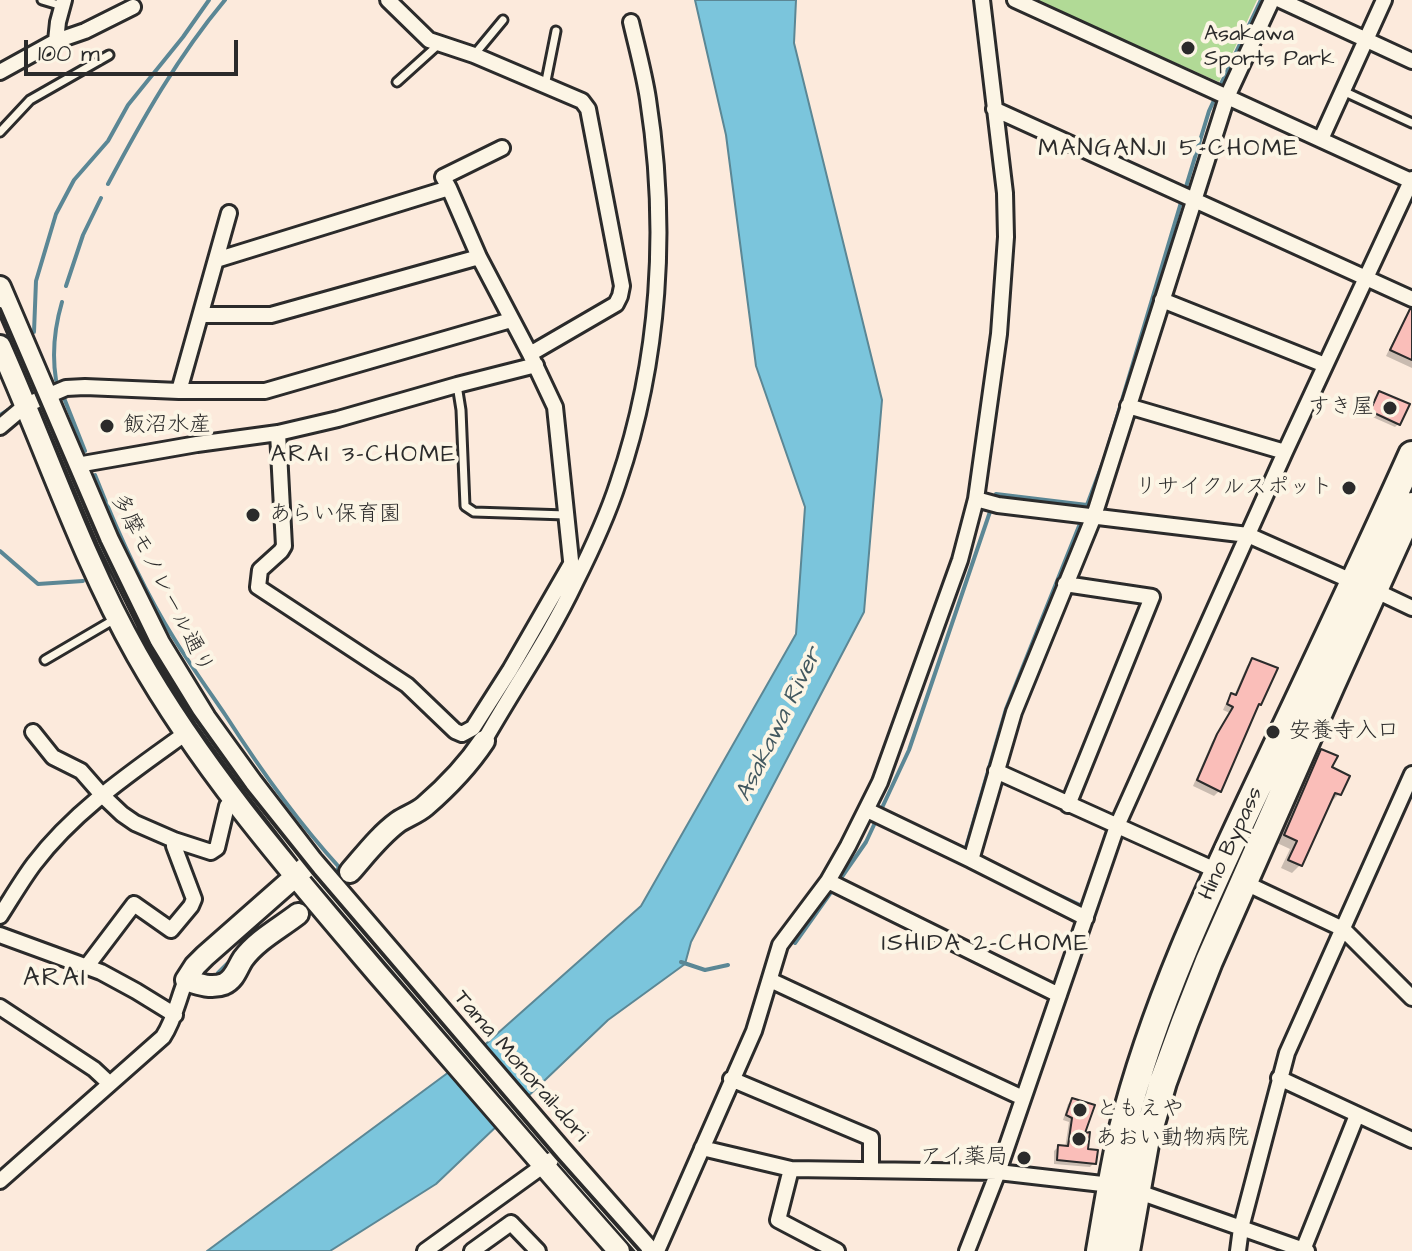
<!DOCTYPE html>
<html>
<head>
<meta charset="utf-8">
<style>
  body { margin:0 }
  #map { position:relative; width:1412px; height:1251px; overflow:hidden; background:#fceadc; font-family:"Architects Daughter",sans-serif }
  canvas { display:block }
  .scale { position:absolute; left:24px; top:40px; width:214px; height:36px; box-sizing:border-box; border:4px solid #2b2b2b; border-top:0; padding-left:10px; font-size:24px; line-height:28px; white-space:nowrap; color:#2b2b2b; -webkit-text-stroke:6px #fcf5e5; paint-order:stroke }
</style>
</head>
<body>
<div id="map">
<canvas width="1412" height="1251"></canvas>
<div class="scale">100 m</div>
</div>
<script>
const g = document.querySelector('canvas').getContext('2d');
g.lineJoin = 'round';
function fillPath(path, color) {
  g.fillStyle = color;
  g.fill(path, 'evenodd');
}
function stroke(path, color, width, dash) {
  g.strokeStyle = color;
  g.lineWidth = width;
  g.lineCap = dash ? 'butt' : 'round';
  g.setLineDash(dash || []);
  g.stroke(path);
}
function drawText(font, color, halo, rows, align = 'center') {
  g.font = font + ' "Architects Daughter","Klee One",sans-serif';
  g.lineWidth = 8;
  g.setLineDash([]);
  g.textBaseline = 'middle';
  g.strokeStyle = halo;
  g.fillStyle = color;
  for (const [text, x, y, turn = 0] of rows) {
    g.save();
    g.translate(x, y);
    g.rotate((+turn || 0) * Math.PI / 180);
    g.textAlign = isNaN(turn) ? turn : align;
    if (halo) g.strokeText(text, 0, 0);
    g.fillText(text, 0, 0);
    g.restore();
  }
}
fillPath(new Path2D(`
  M1032 0H1257L1219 82Z`), '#b1da96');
const water = new Path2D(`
  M695 0H796L794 43 882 400 864 612 691 942 685 964 608 1020 436 1184 330 1251H207L480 1049 641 906 796 634 805 507 756 366 726 135Z`);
fillPath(water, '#7bc5dc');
stroke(water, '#5b8795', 2);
fillPath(new Path2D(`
  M1412 310V368L1386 356 1405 317Z
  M1380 393 1398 424 1395 427 1368 415Z
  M1252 660 1246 729 1219 791 1214 796 1193 786 1212 742 1230 713 1223 710 1227 701 1232 695 1234 696 1247 666Z
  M1322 751 1339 794 1331 802 1329 801 1300 865 1292 873 1281 868 1290 849 1277 843 1314 759Z
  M1073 1100 1086 1151 1094 1163 1090 1167 1054 1164V1151L1058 1147 1065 1148 1069 1122 1063 1120 1068 1104Z`), '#0003');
stroke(new Path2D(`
  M1219 88 1261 0
  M108 184C142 120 178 56 225 0
  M1185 190 1209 111 1216 96
  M66 286 83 235 101 198
  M34 332 36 281 56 214 74 180 108 141 128 105 183 37 209 0
  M56 380C52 355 55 326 62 302
  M64 398 85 451
  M0 415 8 410
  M95 475C117 531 142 588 175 640 191 666 209 691 226 716 260 769 297 821 339 867L337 870
  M0 551 38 584 83 581
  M965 851 1006 709 1079 526
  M1015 875 1080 905
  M839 881 866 842 909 750 996 494 1087 505 1105 457 1182 199
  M795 943 834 888
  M681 962 705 970 728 965
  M218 973 233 958`), '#5b8795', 4);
const building = new Path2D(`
  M1410 309H1412V360L1390 350Z
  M1379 391 1410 404 1400 425 1370 411Z
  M1252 658 1278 668 1261 705 1259 704 1221 792 1197 780 1217 734 1233 707 1227 704 1231 693 1236 695Z
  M1321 749 1338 756 1332 767 1350 776 1341 795 1335 793 1302 866 1288 860 1297 841 1284 835Z
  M1072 1098 1095 1105 1085 1133 1090 1132 1088 1149 1098 1150 1096 1164 1057 1160 1058 1145 1068 1146 1072 1118 1066 1115Z`);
fillPath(building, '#fabeb9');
stroke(building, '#2b2b2b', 2);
const lane = new Path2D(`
  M42 0 62 6
  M474 55 503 20
  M397 82 438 45
  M545 86 556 31
  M1343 91 1412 123
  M0 132 30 100 109 55
  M457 385 461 410 465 506 474 512 566 515
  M45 660 115 619`);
const street = new Path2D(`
  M388 0 429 40 474 55 582 101 588 109 622 286 620 296 616 304 530 354
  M1015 0 1411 181
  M1280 0 1412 61
  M56 41 58 22 64 0
  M0 72 56 41 85 31 133 7
  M994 109 1412 299
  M1321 139 1384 0
  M449 188 479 257 530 354 555 407 572 570
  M216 260 449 188 443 177 502 148
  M1162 300 1325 365
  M201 315H271L479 257
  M179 391 229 213
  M1128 406 1285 452
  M0 427 26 405 66 388 85 387 179 391H265L511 320
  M278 433 284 546 281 551 260 570 258 587 407 685 455 731 462 734 473 728 510 670 571 564
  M77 465 197 444 278 433 338 419 457 385 536 365
  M976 499 998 505 1248 535 1354 582
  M1065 584 1152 597 1068 805
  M1374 590 1412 608
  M33 732 53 757 81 771 102 795 122 814 135 823 174 840 211 852 217 848 227 806 235 799
  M484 741C514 688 549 638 575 583 591 551 607 517 618 483 660 360 668 227 648 99 644 73 637 48 631 22
  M996 771 1222 873
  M867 810 971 860 1014 712 1094 516 1227 97 1272 0
  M971 860 1086 918
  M828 881 1059 995
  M1241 881 1343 929 1412 998
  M0 916C11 899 22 880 34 864 75 810 132 772 186 733
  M0 935 101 972 136 991 175 1015
  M87 966 134 904 171 930 191 906 194 899 174 846V840
  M770 980 1023 1098
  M0 1007 94 1069 109 1083
  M1279 1078 1412 1140
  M731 1079 871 1138V1170
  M702 1148 791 1169 998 1172 1111 1185
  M791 1169 778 1220 837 1251
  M0 1181 163 1037C175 1019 178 999 186 980
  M1136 1191 1307 1251
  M1303 1250 1357 1115
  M425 1251 551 1160
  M472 1251 511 1223 538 1251
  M657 1251 754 1031 780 945 828 881 848 846 880 782 960 560 976 499 999 334 1006 237 1005 193 982 0
  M967 1251 998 1172 1117 826 1285 452 1412 179
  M1238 1251 1241 1228 1287 1053 1412 774`);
const secondary = new Path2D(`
  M0 287 108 540 159 643 205 718 252 783 312 861 561 1151 649 1251
  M0 346C46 449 81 556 137 655 202 770 291 872 377 973 458 1066 537 1159 619 1251
  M350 872C365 855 379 836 398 822 407 816 417 813 425 806 447 787 468 765 484 741
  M298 914C280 928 257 940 243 959 237 968 235 979 224 984 211 989 198 984 186 980L195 966 205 956 306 867`);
const highway = new Path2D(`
  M1100 1251C1107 1211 1113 1171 1122 1132 1153 1007 1209 889 1264 773 1314 667 1364 562 1412 455
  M1126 1251 1145 1144 1163 1082 1185 1022 1209 961 1331 685 1412 506`);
stroke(lane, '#2b2b2b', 13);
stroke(street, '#2b2b2b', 20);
stroke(secondary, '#2b2b2b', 26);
stroke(highway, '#2b2b2b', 32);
stroke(lane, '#fcf5e5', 7);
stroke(street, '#fcf5e5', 14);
stroke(secondary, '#fcf5e5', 20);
stroke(highway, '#fcf5e5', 26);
stroke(new Path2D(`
  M0 309 100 542 150 645 193 715 246 789 314 874 558 1159 640 1251`), '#2b2b2b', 4);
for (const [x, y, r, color] of [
  [1188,48,8,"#2b2b2b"],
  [1390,408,8,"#2b2b2b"],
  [107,426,8,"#2b2b2b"],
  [1349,488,8,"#2b2b2b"],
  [253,515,8,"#2b2b2b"],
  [1273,732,8,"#2b2b2b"],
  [1080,1110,8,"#2b2b2b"],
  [1079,1139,8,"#2b2b2b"],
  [1024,1158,8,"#2b2b2b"]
]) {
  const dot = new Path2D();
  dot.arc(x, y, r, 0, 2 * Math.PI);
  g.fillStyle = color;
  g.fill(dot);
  stroke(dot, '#fcf5e5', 3);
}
drawText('22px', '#2b2b2b', '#fcf5e5', [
  ["Asakawa",1204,35],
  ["Sports Park",1204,60],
  ["すき屋",1374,408,"right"],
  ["飯沼水産",123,426],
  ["リサイクルスポット",1333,488,"right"],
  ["あらい保育園",269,515],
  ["安養寺入口",1289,732],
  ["ともえや",1096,1110],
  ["あおい動物病院",1095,1139],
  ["アイ薬局",1008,1158,"right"]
], 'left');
drawText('22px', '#2b2b2b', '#fcf5e5', [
  ["多摩モノレール通り",161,584,63],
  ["Hino Bypass",1232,844,-65],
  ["Tama Monorail-dori",520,1067,49]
]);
g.letterSpacing = '2px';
drawText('24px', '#2b2b2b', '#fcf5e5', [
  ["MANGANJI 5-CHOME",1169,150],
  ["ARAI 3-CHOME",364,456],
  ["ISHIDA 2-CHOME",986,945]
]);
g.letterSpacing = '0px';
drawText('italic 24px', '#435960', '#fcf5e5', [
  ["Asakawa River",780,725,-64]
]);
g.letterSpacing = '2px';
drawText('26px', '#2b2b2b', '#fcf5e5', [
  ["ARAI",55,980]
]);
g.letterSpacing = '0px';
</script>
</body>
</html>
